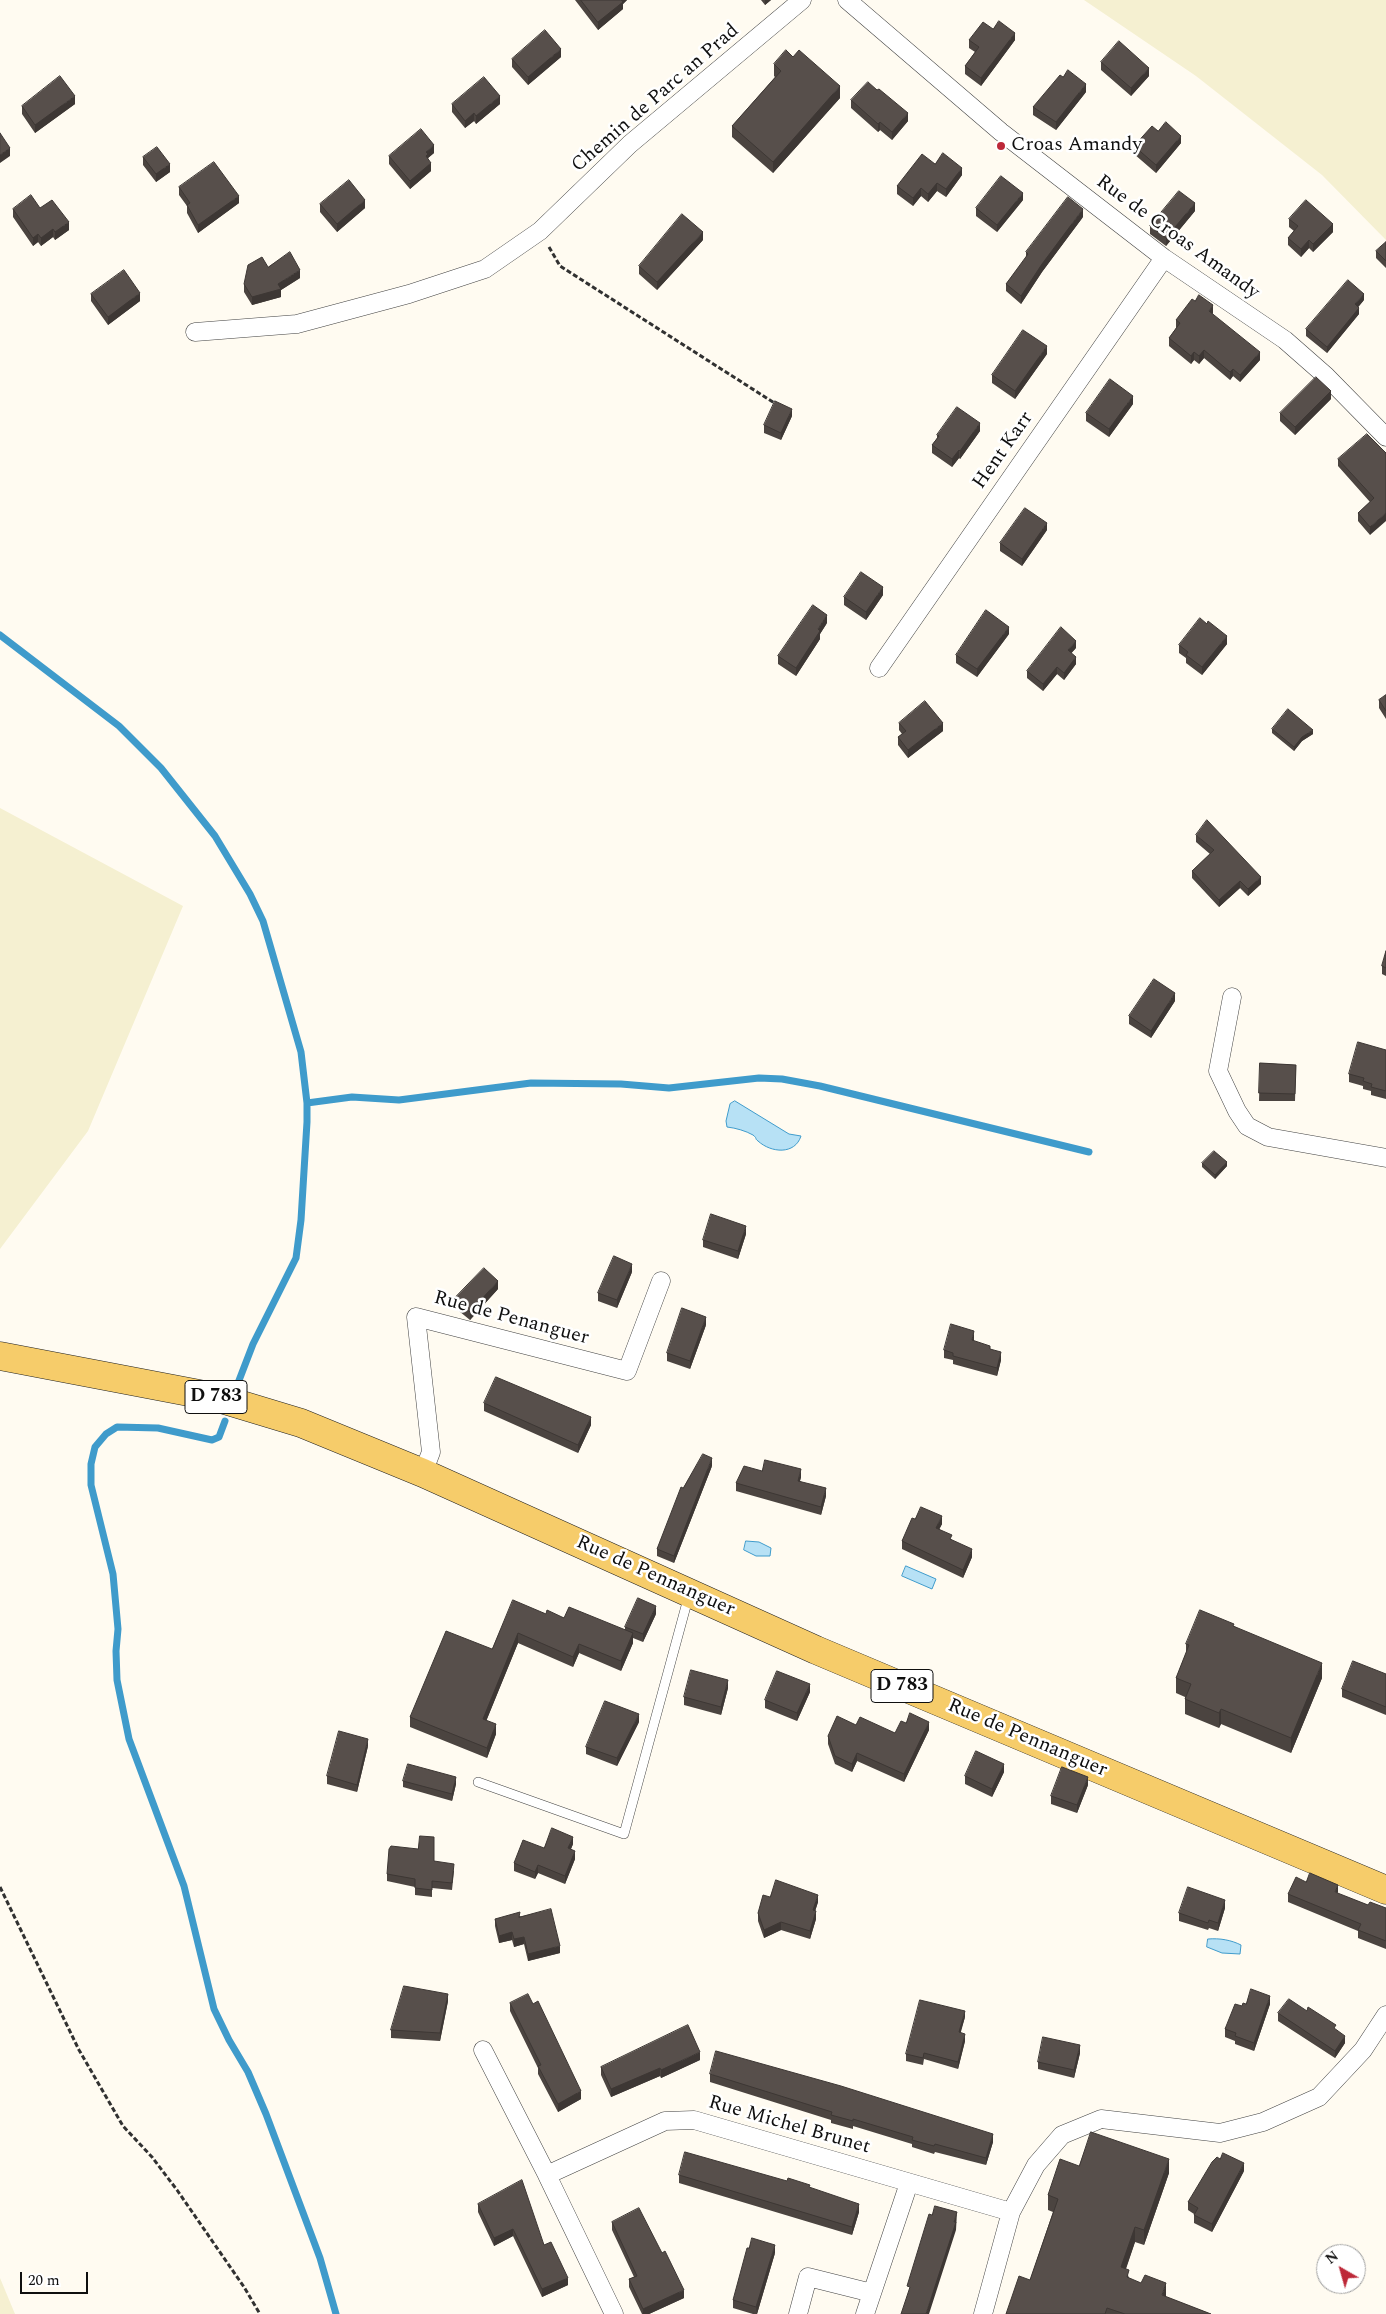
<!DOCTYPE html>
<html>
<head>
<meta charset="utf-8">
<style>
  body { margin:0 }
  #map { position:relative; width:1386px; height:2314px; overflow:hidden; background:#fffbf1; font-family:Spectral,serif }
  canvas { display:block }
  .north { position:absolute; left:1316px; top:2244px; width:50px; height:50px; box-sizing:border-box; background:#fff; border:1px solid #9f9f9f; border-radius:50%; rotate:322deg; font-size:14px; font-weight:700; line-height:20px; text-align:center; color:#0f0f0f }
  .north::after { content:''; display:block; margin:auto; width:18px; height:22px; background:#bd2838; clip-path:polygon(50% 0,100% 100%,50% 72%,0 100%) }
  .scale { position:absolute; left:20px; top:2272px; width:68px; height:22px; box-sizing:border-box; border:2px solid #0f0f0f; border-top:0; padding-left:6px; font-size:15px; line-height:18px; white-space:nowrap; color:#0f0f0f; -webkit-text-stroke:4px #fff; paint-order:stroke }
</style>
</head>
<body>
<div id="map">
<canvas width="1386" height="2314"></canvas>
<div class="north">N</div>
<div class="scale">20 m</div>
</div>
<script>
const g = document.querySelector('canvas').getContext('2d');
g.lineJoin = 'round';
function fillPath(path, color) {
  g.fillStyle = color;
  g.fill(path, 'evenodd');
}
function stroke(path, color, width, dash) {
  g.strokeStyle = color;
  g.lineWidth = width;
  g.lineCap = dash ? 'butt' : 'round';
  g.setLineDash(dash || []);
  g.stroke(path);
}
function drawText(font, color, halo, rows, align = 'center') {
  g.font = font + ' Spectral,serif';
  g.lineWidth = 5;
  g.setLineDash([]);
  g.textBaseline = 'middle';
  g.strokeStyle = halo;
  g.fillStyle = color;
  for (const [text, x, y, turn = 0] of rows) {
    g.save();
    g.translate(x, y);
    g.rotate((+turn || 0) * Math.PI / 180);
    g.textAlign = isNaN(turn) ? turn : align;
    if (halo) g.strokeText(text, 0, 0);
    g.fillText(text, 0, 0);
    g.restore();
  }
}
fillPath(new Path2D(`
  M1084 0H1386V240L1322 175 1196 76Z
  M0 808 183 906 88 1131 0 1249Z
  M0 2278 15 2314H0Z`), '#f5f0d1');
const water = new Path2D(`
  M735 1101 789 1134 801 1136C795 1155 771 1153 758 1141 754 1138 758 1139 753 1135 746 1131 736 1128 727 1127L726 1121 730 1104Z
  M746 1541 759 1542 771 1548 770 1556H756L744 1550Z
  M906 1566 936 1579 932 1589 902 1576Z
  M1208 1939C1220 1938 1231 1940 1241 1945L1240 1954 1222 1953 1207 1947Z`);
fillPath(water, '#b7e1f5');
stroke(water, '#3f9bcb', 1);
stroke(new Path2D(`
  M0 635 119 726 161 768 215 836 250 894 263 921 301 1052 307 1103V1122L301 1220 296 1258 253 1344 238 1383
  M307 1103 352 1097 399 1100 531 1083 621 1084 669 1088 759 1078 782 1079 820 1086 1089 1152
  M225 1421 219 1437 212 1440 158 1428 117 1427 106 1434 95 1447 91 1464V1485L113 1574 118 1629 116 1651 117 1680 129 1739 184 1886 214 2009 229 2040 248 2072 266 2114 320 2258 336 2314`), '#3f9bcb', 7);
const lane = new Path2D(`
  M478 1782 624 1834 689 1595`);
const street = new Path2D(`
  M847 0 1001 132 1164 258 1285 340 1326 376 1386 437
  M195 332 297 324 409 294 485 269 540 231 630 144 802 0
  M879 668 1164 258
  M1232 997 1218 1071 1237 1111 1247 1126 1268 1137 1386 1158
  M423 1473 431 1452 416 1317 627 1371 661 1281
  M483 2050 547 2175 614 2314
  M547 2175 665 2121 694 2120 1011 2212
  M798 2314 808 2277 872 2293
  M865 2314 909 2183
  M983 2314 1011 2212 1036 2165 1062 2135 1101 2119 1220 2133 1263 2122 1319 2097 1363 2050 1386 2015`);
const primary = new Path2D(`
  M0 1356 215 1397 301 1423 423 1473 816 1650 1386 1890`);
stroke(lane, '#424242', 10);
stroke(street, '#424242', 19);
stroke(primary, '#202020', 29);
stroke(new Path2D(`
  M549 247 560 266 776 404
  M0 1887 79 2050 123 2126 152 2157 177 2190 244 2287 260 2314`), '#313131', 3, [5, 2.5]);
stroke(lane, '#fff', 9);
stroke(street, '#fff', 18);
stroke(primary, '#f6cc6a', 28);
fillPath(new Path2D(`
  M575 0H627L623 4V9L598 30Z
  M761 0H771L765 5Z
  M969 40H1015L981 86 965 74V66L975 52 969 48Z
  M561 57 528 85 512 67V59Z
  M1101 62 1149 76 1131 96 1101 70Z
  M774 64 840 98 773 173 732 137V126L775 77 774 76Z
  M1086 92 1056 130 1033 115V107Z
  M851 100 908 121 892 140 880 130 878 132 851 108Z
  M75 104 35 133 22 114V106Z
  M452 104H500L476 124 474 121 465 128 452 112Z
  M1158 131 1181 143 1156 173 1134 154V146Z
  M434 153 428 158 431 171 410 189 389 164V156Z
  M143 157 170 172 156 182 143 165Z
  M935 164 962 175 946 197 937 191 928 202 921 196 913 206 897 194V186Z
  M179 187 239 203 198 233 187 213V206L179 195Z
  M1023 200 997 232 976 216V208Z
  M320 204 365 208 337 232 320 212Z
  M40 208 69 230 55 240 53 237 41 246 38 242 33 246 13 217V209Z
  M1195 211 1166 246 1150 234V226Z
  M1083 217 1042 272 1021 304 1006 291V284L1026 258V252Z
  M1289 219 1333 232 1313 252 1309 248 1301 257 1288 245V238L1294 231 1289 227Z
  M703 240 657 290 639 274V266Z
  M1386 242V268L1376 258V251Z
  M300 278 281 290V297L252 305 244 292V284Z
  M91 294 140 301 108 325 91 301Z
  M1364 300 1358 307 1359 314 1327 353 1306 336V329Z
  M1213 313 1212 314 1260 360 1240 382 1233 376 1230 380 1204 358 1199 364 1194 360 1191 364 1169 346V338L1176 328V320Z
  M1047 354 1015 399 992 383V375Z
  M1331 399 1295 435 1280 421V413Z
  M1133 404 1109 437 1086 421V413Z
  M792 416 781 440 764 433V425Z
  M980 431 960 459 959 458 952 467 932 453V445L937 438V435Z
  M1386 453 1370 535 1358 521V513L1370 502 1338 466V459Z
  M1047 530 1022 566 1000 551V543Z
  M883 595 866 620 844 605V597Z
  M827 623 820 634V639L796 676 778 664V656Z
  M1009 634 977 677 956 663V655Z
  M1227 644 1202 675 1186 663V658L1179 653V645Z
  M1076 648 1071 653 1076 664 1064 680 1057 674 1043 691 1027 678V671Z
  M1386 695V719L1379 708V700Z
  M899 723 943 731 908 758 898 745V737L902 734 899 730Z
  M1272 729 1313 734 1302 741 1294 751 1272 733Z
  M1196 835 1261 884 1248 896 1240 888 1219 907 1192 878V871L1210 854 1196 842Z
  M1386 951V976L1382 974V966Z
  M1175 1001 1151 1038 1129 1024V1016Z
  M1386 1050V1099L1371 1095V1091L1363 1089V1086L1349 1082V1074Z
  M1260 1063 1296 1065 1295 1101H1259Z
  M1202 1163 1227 1166 1215 1179 1202 1167Z
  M746 1234 738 1259 703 1247V1240Z
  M632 1272 617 1308 598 1301V1293Z
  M498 1289 470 1320 454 1307V1299Z
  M706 1325 690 1369 667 1361V1353Z
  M974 1338V1341L990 1349 1001 1360 997 1376 953 1364V1360L944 1358V1350Z
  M484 1403 591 1425 578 1453 484 1411Z
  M712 1466 674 1563 657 1556V1549L683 1488Z
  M762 1471 801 1477 800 1481 826 1496 821 1515 736 1491V1483Z
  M915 1519 942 1524 939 1529 972 1557 963 1578 902 1549V1541Z
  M546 1614 625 1630V1627L656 1614 643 1642 633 1638V1643L621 1671 579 1653 573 1667 518 1643 486 1721 496 1734 487 1758 410 1727V1717L492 1649Z
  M1234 1626 1322 1678 1291 1753 1221 1724 1219 1728 1185 1714V1697L1176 1693V1678L1186 1653V1644Z
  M1386 1674V1715L1342 1697V1689Z
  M728 1688 721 1715 684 1705V1697Z
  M810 1692 797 1721 765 1708V1700Z
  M639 1722 617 1766 586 1754V1747Z
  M906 1723 929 1730 904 1782 857 1761 852 1772 835 1764 828 1744V1736L856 1725 895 1733Z
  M368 1746 357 1792 327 1784V1776Z
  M1004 1772 992 1797 965 1784V1776Z
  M403 1781 456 1784 452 1801 403 1787Z
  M1088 1785 1077 1813 1051 1804V1796Z
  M573 1844 571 1849 575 1859 565 1884 538 1873 535 1879 514 1871V1863L544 1848Z
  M434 1861 454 1871 452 1890 432 1888V1897L415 1895V1887L387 1881V1874Z
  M1306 1882 1368 1905 1386 1908V1949L1358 1938V1931L1288 1902V1894Z
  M770 1897 818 1902 815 1911 816 1919 810 1939 781 1930 764 1938 758 1921V1913Z
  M1225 1908 1218 1931 1209 1928 1208 1930 1179 1921V1913Z
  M520 1916 560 1953 528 1961 524 1944 514 1947 512 1940 499 1943 495 1926V1919Z
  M448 2001 440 2041 391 2038V2030Z
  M510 2003 581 2099 558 2112 538 2074V2068L510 2011Z
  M1246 2004H1270L1254 2051 1235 2044V2041L1225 2037V2029L1242 2006Z
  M1278 2013 1336 2030 1345 2043 1335 2058 1278 2021Z
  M965 2017 960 2033 965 2041 958 2069 924 2059 923 2065 906 2061V2054Z
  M1080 2053 1074 2078 1038 2069V2062Z
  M700 2060 661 2078 660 2076 611 2097 601 2075V2067Z
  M710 2074 993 2142 986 2165 935 2152 934 2154 912 2147V2144L853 2126V2129L831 2123V2120L710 2082Z
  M1079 2166 1169 2173 1144 2245 1135 2242 1126 2269 1129 2278 1166 2297 1211 2314H1006L1030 2280 1053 2212 1048 2210V2195Z
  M1244 2171 1212 2232 1194 2223V2214L1188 2210V2202Z
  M679 2175 810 2188 859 2212 852 2235 679 2183Z
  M478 2204 544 2245 568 2285 542 2297 513 2236 494 2246 478 2212Z
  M612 2222 684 2298 649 2314H642L629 2287V2279L634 2277 612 2230Z
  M775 2253 757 2314H753L733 2308V2300Z`), '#4b4440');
fillPath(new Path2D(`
  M620 0H627L623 4V9L598 30V22Z
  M765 0H771L765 5Z
  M1015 33V40L981 86V78Z
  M561 49V57L528 85V77Z
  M1149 68V76L1131 96V88Z
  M1086 84V92L1056 130V122Z
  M840 86V98L773 173V162Z
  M75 96V104L35 133V125Z
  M500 96V104L476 124V116Z
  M474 113V121L465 128V121Z
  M908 113V121L892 140V132Z
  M880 122V130L878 132V124Z
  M1181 136V143L1156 173V165Z
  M434 145V153L428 158V162L426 164V152Z
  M10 148V156L0 163V155Z
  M431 163V171L410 189V181Z
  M170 164V172L156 182V174Z
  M962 168V175L946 197V189Z
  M937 183V191L928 202V194Z
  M921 188V196L913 206V198Z
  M1023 193V200L997 232V225Z
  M239 196V203L198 233V225Z
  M365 200V208L337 232V224Z
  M1195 203V211L1166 246V238Z
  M1083 209V217L1042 272 1021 304V296L1042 264Z
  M69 222V230L55 240V232Z
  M1333 224V232L1313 252V244Z
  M53 229V237L41 246V238Z
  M703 232V240L657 290V282Z
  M38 234V242L33 246V238Z
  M1309 240V248L1301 257V249Z
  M300 270V278L281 290V297L252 305V297L278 284Z
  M140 293V301L108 325V317Z
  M1364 294V300L1355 311V304Z
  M1213 305V313L1209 319V311Z
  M1359 308V314L1327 353V347Z
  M1047 346V354L1015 399V391Z
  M1204 350V358L1199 364V356Z
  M1194 352V360L1191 364V356Z
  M1260 352V360L1240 382V375Z
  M1233 369V376L1230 380V372Z
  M1331 391V399L1295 435V427Z
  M1133 396V404L1109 437V429Z
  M792 409V416L781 440V433Z
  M980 423V431L960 459V451Z
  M959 450V458L952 467V459Z
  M1386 513V521L1370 535V527Z
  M1047 523V530L1022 566V559Z
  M883 587V595L866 620V612Z
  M827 615V623L820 634V639L796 676V668L818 629Z
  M1009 627V634L977 677V669Z
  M1227 636V644L1202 675V667Z
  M1076 641V648L1068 657V650Z
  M1076 657V664L1064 680V673Z
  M1057 667V674L1043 691V684Z
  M943 723V731L908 758V750Z
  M1313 730V734L1302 741 1294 751V747L1302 737Z
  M1261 877V884L1248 896V889Z
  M1240 881V888L1219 907V900Z
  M1175 993V1001L1151 1038V1031Z
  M1227 1162V1166L1215 1179V1175Z
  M746 1226V1234L738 1259V1251Z
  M632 1264V1272L617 1308V1300Z
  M498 1281V1289L470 1320V1312Z
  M706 1317V1325L690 1369V1361Z
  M974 1331V1338L972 1348V1340Z
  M1001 1352V1360L997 1376V1368Z
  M591 1417V1425L578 1453V1445Z
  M712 1458V1466L674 1563V1556Z
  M801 1469V1477L798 1488V1481Z
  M826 1488V1496L821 1515V1507Z
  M942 1516V1524L936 1536V1528Z
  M972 1549V1557L963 1578V1570Z
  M656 1606V1614L643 1642V1634Z
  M518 1633V1643L483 1729V1719Z
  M633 1633V1643L621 1671V1661Z
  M579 1644V1653L573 1667V1657Z
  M1322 1663V1678L1291 1753V1738Z
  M728 1680V1688L721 1715V1707Z
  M810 1684V1692L797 1721V1713Z
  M1221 1709V1724L1219 1728V1713Z
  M639 1714V1722L617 1766V1758Z
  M929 1722V1730L904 1782V1774Z
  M496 1724V1734L487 1758V1748Z
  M368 1739V1746L357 1792V1785Z
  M857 1753V1761L852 1772V1764Z
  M1004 1764V1772L992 1797V1789Z
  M456 1777V1784L452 1801V1794Z
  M1088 1777V1785L1077 1813V1805Z
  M573 1837V1844L568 1856V1848Z
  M575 1851V1859L565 1884V1876Z
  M538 1865V1873L535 1879V1872Z
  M1338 1885V1893L1335 1892Z
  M818 1895V1902L813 1918V1910Z
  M1225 1900V1908L1218 1931V1923Z
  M816 1911V1919L810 1939V1931Z
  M781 1922V1930L764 1938V1930Z
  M512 1932V1940L499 1943V1936Z
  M524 1937V1944L514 1947V1939Z
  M560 1946V1953L528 1961V1954Z
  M448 1994V2001L440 2041V2033Z
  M1270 1996V2004L1254 2051V2043Z
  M965 2011V2017L959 2039V2032Z
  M965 2034V2041L958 2069V2062Z
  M1345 2036V2043L1335 2058V2051Z
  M1080 2045V2053L1074 2078V2070Z
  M700 2052V2060L661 2078V2070Z
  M660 2068V2076L611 2097V2089Z
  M581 2091V2099L558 2112V2104Z
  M993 2134V2142L986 2165V2158Z
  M1169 2159V2173L1144 2245V2230Z
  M1244 2163V2171L1212 2232V2224Z
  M859 2204V2212L852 2235V2227Z
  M957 2212 956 2230 929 2314H926Z
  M1135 2227V2242L1121 2282V2267Z
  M513 2229V2236L494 2246V2238Z
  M775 2245V2253L757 2314 756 2307Z
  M568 2278V2285L542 2297V2289Z
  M1166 2283V2297L1162 2295Z
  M684 2290V2298L649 2314H643V2309Z`), '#3d3734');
const building = new Path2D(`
  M581 0H621L623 2 598 22Z
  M999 21 1015 33 981 78 965 66 979 47 969 40 983 22 993 29Z
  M545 30 561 49 528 77 512 59Z
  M1119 41 1149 68 1131 88 1101 62Z
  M786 50 793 57 799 50 840 86 773 162 732 126 781 71 774 64Z
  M1068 70 1086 84 1056 122 1033 107 1060 75 1063 77Z
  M60 76 75 96 35 125 22 106Z
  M484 77 500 96 476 116 474 113 465 121 452 104Z
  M868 82 877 90 879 89 908 113 892 132 880 122 878 124 851 100Z
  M1166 122 1181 136 1156 165 1134 146 1152 126 1158 131Z
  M421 129 434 145 426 152 428 154 426 156 431 163 410 181 389 156Z
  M0 133 10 148 0 155Z
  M157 147 170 164 156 174 143 157Z
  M943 153 962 168 946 189 937 183 928 194 921 188 913 198 897 186 922 154 935 164Z
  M214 162 239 196 198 225 187 205 190 203 179 187Z
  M1001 176 1023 193 997 225 976 208Z
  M349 180 365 200 337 224 320 204Z
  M1179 191 1195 203 1166 238 1150 226Z
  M31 195 40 208 52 200 69 222 55 232 53 229 41 238 38 234 33 238 13 209Z
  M1068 197 1083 209 1042 264 1021 296 1006 284 1028 254 1026 252Z
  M1306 200 1333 224 1313 244 1309 240 1301 249 1288 238 1298 226 1289 219Z
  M682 214 703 232 657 282 639 266Z
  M1386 242V261L1376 251Z
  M290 252 300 270 278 284 281 289 252 297 244 284 248 265 262 257 268 267Z
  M124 270 140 293 108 317 91 294Z
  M1348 280 1364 294 1355 304 1359 308 1327 347 1306 329Z
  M1199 295 1213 305 1209 311 1260 352 1240 375 1233 369 1230 372 1204 350 1199 356 1194 352 1191 356 1169 338 1180 323 1176 320 1192 299 1195 301Z
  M1023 330 1047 346 1015 391 992 375Z
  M1316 377 1331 391 1295 427 1280 413Z
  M1110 379 1133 396 1109 429 1086 413Z
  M775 401 792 409 781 433 764 425Z
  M957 407 980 423 960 451 959 450 952 459 932 445 939 436 937 435Z
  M1367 434 1386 453V513L1370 527 1358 513 1374 498 1338 459Z
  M1025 508 1047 523 1022 559 1000 543Z
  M861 572 883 587 866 612 844 597Z
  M813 605 827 615 818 629 820 631 796 668 778 656Z
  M986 610 1009 627 977 669 956 655Z
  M1200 618 1207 624 1208 621 1227 636 1202 667 1186 655 1188 652 1179 645Z
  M1061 627 1076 641 1068 650 1076 657 1064 673 1057 667 1043 684 1027 671Z
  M1386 695V711L1379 700Z
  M925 701 943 723 908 750 898 737 906 731 899 723Z
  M1288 709 1313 730 1302 737 1294 747 1272 729Z
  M1207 820 1261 877 1248 889 1240 881 1219 900 1192 871 1214 850 1196 835Z
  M1386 951V968L1382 966Z
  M1154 979 1175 993 1151 1031 1129 1016Z
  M1358 1042 1386 1050V1091L1371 1087 1372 1084 1363 1081 1364 1078 1349 1074Z
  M1260 1063 1296 1065 1295 1094 1259 1093Z
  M1214 1151 1227 1162 1215 1175 1202 1163Z
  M711 1214 746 1226 738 1251 703 1240Z
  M614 1256 632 1264 617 1300 598 1293Z
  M484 1268 498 1281 470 1312 454 1299Z
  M682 1308 706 1317 690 1361 667 1353Z
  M951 1324 974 1331 972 1340 990 1346V1349L1001 1352 997 1368 953 1356V1353L944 1350Z
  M496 1377 591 1417 578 1445 484 1403Z
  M703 1454 712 1458 674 1556 657 1549 681 1487 683 1488Z
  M765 1460 801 1469 798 1481 826 1488 821 1507 736 1483 744 1466 762 1471Z
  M921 1507 942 1516 936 1528 952 1535 950 1539 972 1549 963 1570 902 1541 912 1518 915 1519Z
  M638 1598 656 1606 643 1634 625 1627Z
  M513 1600 546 1614 547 1610 564 1618 569 1607 633 1633 621 1661 579 1644 573 1657 518 1633 483 1719 496 1724 487 1748 410 1717 446 1631 492 1649Z
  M1200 1610 1234 1624 1233 1626 1322 1663 1291 1738 1221 1709 1219 1713 1185 1699 1191 1684 1176 1678 1189 1645 1186 1644Z
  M1353 1661 1386 1674V1707L1342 1689Z
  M691 1670 728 1680 721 1707 684 1697Z
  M777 1671 810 1684 797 1713 765 1700Z
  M605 1701 639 1714 617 1758 586 1747Z
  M910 1713 929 1722 904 1774 857 1753 852 1764 835 1756 828 1736 837 1716 856 1725 860 1717 895 1733 901 1721 906 1723Z
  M339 1731 368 1739 357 1785 327 1776Z
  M976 1751 1004 1764 992 1789 965 1776Z
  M408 1764 456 1777 452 1794 403 1781Z
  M1062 1767 1088 1777 1077 1805 1051 1796Z
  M552 1828 573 1837 568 1848 575 1851 565 1876 538 1865 535 1872 514 1863 523 1840 544 1848Z
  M420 1836 434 1837V1861L454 1864 452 1883 432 1881V1890L415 1888V1879L387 1874 389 1849 391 1846 418 1849Z
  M1310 1873 1338 1885 1335 1892 1368 1905 1370 1902 1386 1908V1941L1358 1930 1361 1924 1288 1894 1296 1877 1306 1882Z
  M776 1880 818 1895 813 1910 816 1911 810 1931 781 1922 764 1930 758 1913 763 1895 770 1897Z
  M1188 1887 1225 1900 1218 1923 1209 1920 1208 1923 1179 1913Z
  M551 1909 560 1946 528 1954 524 1937 514 1939 512 1932 499 1936 495 1919 520 1912 519 1917Z
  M404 1986 448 1994 440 2033 391 2030Z
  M1251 1989 1270 1996 1254 2043 1235 2036 1236 2033 1225 2029 1235 2004 1242 2006 1243 2003 1246 2004Z
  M528 1994 533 2004 538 2001 581 2091 558 2104 538 2066 541 2065 510 2003Z
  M1289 1999 1307 2011 1308 2007 1336 2025 1334 2028 1345 2036 1335 2051 1278 2013Z
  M920 2000 965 2011 959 2032 965 2034 958 2062 924 2053 923 2058 906 2054Z
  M688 2025 700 2052 661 2070 660 2068 611 2089 601 2067Z
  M1043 2037 1080 2045 1074 2070 1038 2062Z
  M716 2051 841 2086 993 2134 986 2158 935 2144 934 2146 912 2140 913 2137 853 2119V2121L831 2115 832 2112 710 2074Z
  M1091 2132 1169 2159 1144 2230 1135 2227 1121 2267 1129 2270 1127 2277 1141 2283 1145 2275 1166 2283 1162 2295 1211 2314H1125L1107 2308 1105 2314H1006L1019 2276 1030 2280 1058 2199 1048 2195 1060 2159 1079 2166Z
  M685 2152 787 2181 788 2178 810 2185 809 2187 859 2204 852 2227 679 2175Z
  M1223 2153 1244 2163 1212 2224 1194 2215 1198 2208 1188 2202 1212 2162 1217 2157 1220 2159Z
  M522 2180 544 2245 551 2242 568 2278 542 2289 513 2229 494 2238 478 2204Z
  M935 2206 957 2212 954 2222H956L926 2314H901L910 2287 907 2286 929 2214 932 2215Z
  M639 2208 662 2253 665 2251 684 2290 643 2309 629 2279 637 2276 612 2222Z
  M752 2238 775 2245 756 2307 733 2300 747 2248H749Z`);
fillPath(building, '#574f4b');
stroke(building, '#3d3734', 1);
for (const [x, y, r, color] of [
  [1001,146,5,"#bd2838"]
]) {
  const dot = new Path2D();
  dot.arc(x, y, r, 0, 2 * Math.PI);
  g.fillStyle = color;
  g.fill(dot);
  stroke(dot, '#fff', 2);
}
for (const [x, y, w] of [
  [216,1397,62],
  [902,1686,62]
]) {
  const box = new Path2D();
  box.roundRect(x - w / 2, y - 16.5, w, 33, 4);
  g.fillStyle = '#fff';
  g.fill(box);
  stroke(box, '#0f0f0f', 1);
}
drawText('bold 19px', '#0f0f0f', null, [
  ["D 783",216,1397],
  ["D 783",902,1686]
]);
drawText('20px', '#0f0f0f', '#fff', [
  ["Chemin de Parc an Prad",656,99,-41],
  ["Rue de Croas Amandy",1177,238,36],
  ["Hent Karr",1004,451,-55],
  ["Rue de Penanguer",511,1319,15],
  ["Rue de Pennanguer",655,1577,24],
  ["Rue de Pennanguer",1027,1739,23],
  ["Rue Michel Brunet",789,2126,16]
]);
drawText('20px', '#0f0f0f', '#fff', [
  ["Croas Amandy",1011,146]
], 'left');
</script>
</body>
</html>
